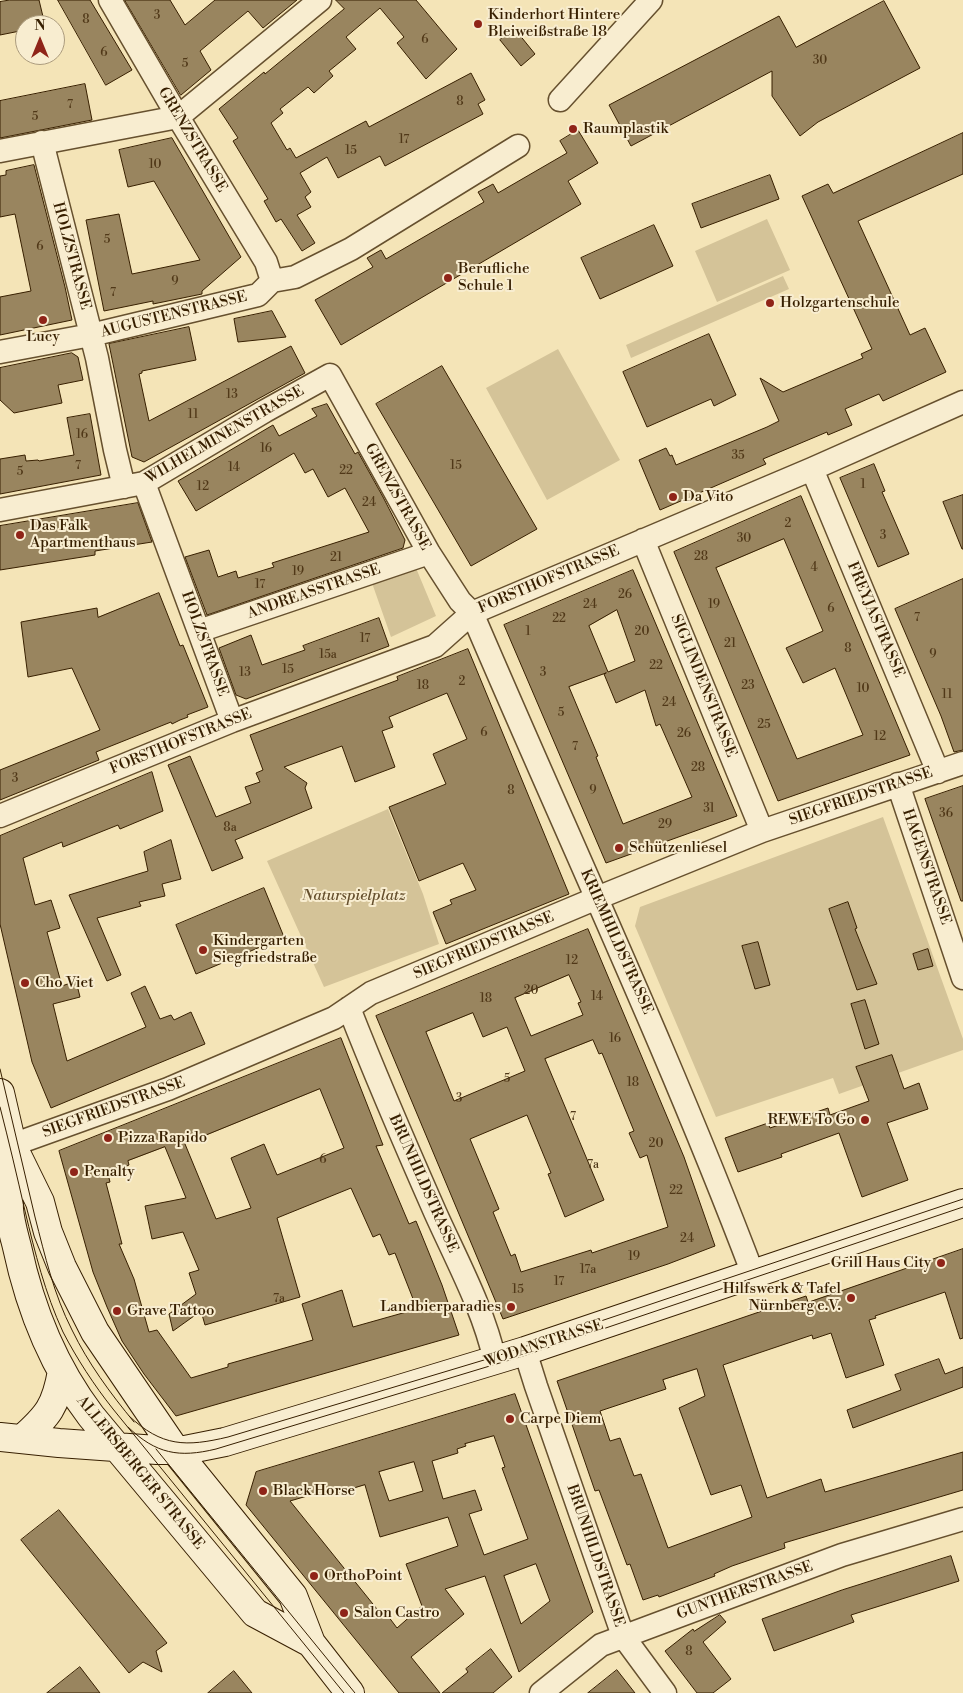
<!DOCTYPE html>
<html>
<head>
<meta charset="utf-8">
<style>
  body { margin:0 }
  #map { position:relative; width:963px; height:1693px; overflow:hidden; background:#f4e4b7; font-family:"Libre Bodoni",serif }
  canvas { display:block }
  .north { position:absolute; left:15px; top:15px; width:50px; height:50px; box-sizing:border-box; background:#f8edd0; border:1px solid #ab9b7d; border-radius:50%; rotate:0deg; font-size:14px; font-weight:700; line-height:20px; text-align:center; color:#371f00 }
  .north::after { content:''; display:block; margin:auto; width:18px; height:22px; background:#8f2418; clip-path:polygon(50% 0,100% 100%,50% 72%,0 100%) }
</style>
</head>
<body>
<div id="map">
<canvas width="963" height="1693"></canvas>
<div class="north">N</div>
</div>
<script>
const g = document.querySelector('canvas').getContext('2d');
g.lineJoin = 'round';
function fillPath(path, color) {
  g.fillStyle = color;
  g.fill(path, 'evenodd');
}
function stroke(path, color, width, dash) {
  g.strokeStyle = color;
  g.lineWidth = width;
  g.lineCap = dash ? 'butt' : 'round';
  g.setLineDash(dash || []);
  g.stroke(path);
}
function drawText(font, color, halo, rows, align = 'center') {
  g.font = font + ' "Libre Bodoni",serif';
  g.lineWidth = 4;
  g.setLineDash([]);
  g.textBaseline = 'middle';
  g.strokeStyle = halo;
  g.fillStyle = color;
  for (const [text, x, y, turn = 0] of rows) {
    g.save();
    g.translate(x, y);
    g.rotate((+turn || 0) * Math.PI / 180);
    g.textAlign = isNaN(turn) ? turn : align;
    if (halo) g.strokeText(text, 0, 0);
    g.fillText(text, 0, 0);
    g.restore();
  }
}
fillPath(new Path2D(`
  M767 219 790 270 717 302 695 251Z
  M783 276 789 289 631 358 626 345Z
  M558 349 620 460 547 500 486 388Z
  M416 568 436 616 391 637 372 583Z
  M388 809 423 894 439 944 324 987 267 861Z
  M883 817 963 1039V1050L839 1094 833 1078 716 1117 635 926 640 907Z`), '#d4c398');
const building = new Path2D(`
  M10 0H39L45 25H25V30L0 35V2Z
  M58 0H90L132 70 106 85Z
  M125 0H170L185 25 215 0H297L263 28 248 11 200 51 211 70 181 95Z
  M336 0H416L457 49 426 79 397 43 404 37 380 8 346 37 356 49 329 71 333 76 314 93 308 87 280 109 283 113 271 123 287 150 290 148 296 158 366 121 369 127 471 73 485 100 478 104 483 114 385 166 380 156 338 178 327 157 300 173 311 192 305 197 311 207 297 215 315 243 302 251 281 219 276 222 264 201 268 199 233 141 238 138 219 109 264 72 265 74 344 9Z
  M884 1 920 68 818 122 800 136 772 96V71L631 146 609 105 779 16 796 47Z
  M514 28 535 54 521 66 500 40Z
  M85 84 92 120 0 138V101Z
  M578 130 598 163 568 181 581 204 341 345 315 300 373 267 367 258 381 250 386 259 484 202 478 192 493 184 498 193 567 153 560 141Z
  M963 133V174L858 221 910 335 925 328 946 372 883 401 879 394 845 409 852 425 828 435 827 432 763 459 766 464 660 510 639 460 666 448 670 456 672 455 676 465 767 427 779 421 760 378 783 392 863 358 861 354 872 349 802 196 828 184 833 193Z
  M172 138 241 257 202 291V294L153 304V301L104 311 86 220 119 214 132 274 200 260 154 181 128 187 119 150Z
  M34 165 65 287 72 320 0 335V297L31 291 15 214 0 217V176L6 175V171Z
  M770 175 779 199 701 228 692 204Z
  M654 225 673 266 600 299 581 258Z
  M272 311 286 337 238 342 234 319Z
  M189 327 196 360 142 371V373L139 374 149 421 291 346 305 373 144 462 132 457 109 344Z
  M709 334 736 395 714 406 711 399 647 427 623 372Z
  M72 353 78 357 83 380 58 385 62 403 14 413 0 400V368Z
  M442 366 537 529 471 566 376 404Z
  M327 404 355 454 358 452 383 497 405 540 403 548 207 615 185 557 209 550 218 577 236 571 238 578 274 567 272 563 369 532 345 488 328 497 313 469 305 473 294 453 196 511 178 481 273 425 279 436 317 416 312 409Z
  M90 414 101 475 0 494V459L25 455 26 461 38 460 39 461 74 455 67 418Z
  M874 464 885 491 882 492 909 554 878 567 840 478Z
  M963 495V549H962L943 502Z
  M801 496 910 755 778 801 674 552ZM784 539 823 631 786 648 803 683 835 668 863 735 797 759 716 568Z
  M138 503 152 542 95 551V555L0 570V526Z
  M633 570 737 816 606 863 504 625ZM617 610 635 661 608 672 589 626ZM606 673 604 674 616 703 645 690 656 726 660 724 692 797 623 824 596 757 598 756 569 687Z
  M963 579V750L954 752 941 716 895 609Z
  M159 593 180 646 183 645 208 707 187 715 188 717 180 720 172 724 171 722 96 752 99 760 0 800V770L100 730 72 668 28 677 21 622 97 608 98 617Z
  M379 618 389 646 246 699 236 695 219 648 251 635 262 665 305 650 303 646Z
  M468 649 569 894 446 944 433 912 452 904 450 900 476 890 463 863 419 881 389 807 446 784 433 754 467 739 447 693 389 717 393 727 382 731 395 767 355 782 342 746 284 767 307 783 305 788 312 808 235 840 243 858 212 871 168 765 190 756 216 817 251 803 245 787 260 782 256 773 263 770 250 735 398 680 397 677Z
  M152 772 163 811 120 829 118 825 63 847 62 842 23 858 35 905 51 900 60 928 47 932 62 986 76 981 80 997 53 1004 67 1061 146 1027 131 993 145 986 160 1019 171 1015 174 1020 191 1012 205 1044 51 1108 32 1062 0 924V836Z
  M963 786V901H961L925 799Z
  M171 840 181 879 162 884 165 896 139 902 141 906 97 918 121 975 107 981 69 895 148 871 144 852Z
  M264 888 284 937 196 974 176 925Z
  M848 902 857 928 855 929 877 984 857 990 829 909Z
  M588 929 684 1157 715 1246 668 1264 503 1319 376 1016ZM569 975 581 1002 578 1003 583 1015 531 1036 515 998ZM473 1013 483 1037 507 1027 525 1071 454 1101 426 1032ZM593 1040 599 1054 602 1053 634 1131 629 1133 640 1158 647 1155 668 1227 592 1253 591 1250 521 1272 515 1254 511 1256 493 1212 499 1209 470 1139 527 1115 551 1173 548 1174 565 1217 604 1200 545 1059Z
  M758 942 770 985 755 989 742 946Z
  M928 949 933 966 918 970 913 954Z
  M865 1000 879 1044 865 1049 851 1004Z
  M341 1038 383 1145 376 1146 409 1224 416 1221 442 1285 459 1335 176 1416 144 1374 122 1341 107 1307 93 1272 59 1151ZM320 1089 344 1148 277 1175 264 1144 231 1158 251 1208 216 1219 185 1144ZM165 1147 186 1198 145 1206 152 1239 183 1232 199 1270 189 1273 196 1294 169 1314 173 1331 201 1311 205 1325 300 1297 277 1218 351 1188 373 1237 380 1234 389 1255 395 1253 417 1309 353 1327 342 1290 302 1304 313 1340 228 1364V1367L191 1378 157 1330 149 1332 134 1279 119 1244H122L106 1183 110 1182 108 1174 129 1165 128 1161Z
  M892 1055 904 1089 919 1083 928 1109 887 1123 908 1180 862 1197 839 1133 781 1154 782 1157 738 1172 725 1138 768 1123 770 1128 828 1108 830 1115 869 1101 856 1067Z
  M963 1249V1338L960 1339 945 1292 875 1316 876 1318 869 1320 884 1365 846 1378 831 1333 813 1339 812 1335 723 1365 767 1498 821 1479 825 1492 963 1452V1490L784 1543 785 1548 732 1566 714 1574 715 1576 659 1597 658 1595 643 1600 630 1564 627 1565 599 1490 595 1491 557 1381 806 1296 808 1302ZM697 1369 705 1396 679 1408 711 1495 741 1485 752 1517 668 1548 641 1474 634 1476 620 1438 610 1441 600 1411 666 1389 663 1380Z
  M939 1359 945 1374 963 1367V1387L853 1428 847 1410 901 1390 895 1375Z
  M515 1394 593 1612 519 1672 485 1576 445 1589 464 1614 411 1657 440 1693H399L246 1505 256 1472ZM494 1436 505 1467 502 1468 528 1539 484 1555 469 1514 482 1510 475 1490 443 1499 432 1461 458 1453 457 1449 466 1446 465 1444ZM414 1462 423 1491 389 1501 379 1472ZM365 1485 380 1537 448 1517 458 1546 406 1564 422 1606 397 1628 388 1616 385 1619 290 1501 331 1489 333 1494ZM536 1564 550 1601 521 1624 504 1576Z
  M59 1510 167 1643 156 1651 162 1672 143 1662 129 1673 21 1540Z
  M951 1556 959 1581 851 1615 854 1622 774 1651 762 1619 842 1590Z
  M720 1615 726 1622 703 1642 731 1679 713 1693H697L665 1651 693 1629 694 1631Z
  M491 1649 512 1677 493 1693H442L468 1672 466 1669Z
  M80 1667 100 1693H47Z
  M617 1670 635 1693H588Z
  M234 1671 252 1693H208Z`);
fillPath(building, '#99855f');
stroke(building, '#371f00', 1);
const street = new Path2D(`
  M110 0 178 117 266 262 272 281
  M560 100 651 0
  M42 142 97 358 115 450 124 487
  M0 151 178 117 320 0
  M0 352 91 335 258 295 272 281 295 277 351 249 518 146
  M812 469 938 772
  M144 483 232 721
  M0 510 144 483 265 411 330 375 429 553 460 601 472 613C566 833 668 1050 753 1274
  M643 540 762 831
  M199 631 429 553
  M898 784 963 978
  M0 816 232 721 435 646 472 613 812 469 963 402
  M349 1008C376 1077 405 1144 435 1212 456 1259 484 1310 495 1361
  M12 1145 168 1089 334 1018 371 993 597 898 762 831 963 763
  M525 1351 536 1386 623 1636 665 1693
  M541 1693 601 1645 842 1555 963 1519`);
const secondary = new Path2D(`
  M0 1093 12 1145 40 1202 48 1232 62 1267 95 1332 178 1454 293 1596 311 1643 350 1693
  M12 1149C12 1168 8 1190 9 1209 10 1222 14 1235 17 1247 30 1308 53 1366 91 1416L255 1613 311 1643
  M0 1437 59 1443 157 1450H185L225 1442 525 1351 963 1203
  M22 1439C48 1416 56 1406 62 1371`);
stroke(street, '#66502e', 25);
stroke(secondary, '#371f00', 30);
stroke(street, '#f8edd0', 22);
stroke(secondary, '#f8edd0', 28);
stroke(new Path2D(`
  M0 1069C12 1118 23 1168 35 1217 45 1256 54 1295 72 1330 88 1363 110 1393 134 1422
  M0 1107C9 1142 17 1176 25 1211 35 1253 45 1293 63 1332 77 1359 94 1385 113 1409L344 1693
  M129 1416C162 1447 186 1447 228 1437L494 1357 963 1199
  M128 1427C156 1454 179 1458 216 1449L526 1355 963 1207
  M156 1449 355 1693`), '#371f00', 1);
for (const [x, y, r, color] of [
  [478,24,5,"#8f2418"],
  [573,129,5,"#8f2418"],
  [448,278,5,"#8f2418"],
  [770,303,5,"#8f2418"],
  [43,320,5,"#8f2418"],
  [673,497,5,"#8f2418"],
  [20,535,5,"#8f2418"],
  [619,848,5,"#8f2418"],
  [203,950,5,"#8f2418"],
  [25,983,5,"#8f2418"],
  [865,1120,5,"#8f2418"],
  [108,1138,5,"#8f2418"],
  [74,1172,5,"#8f2418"],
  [941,1263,5,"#8f2418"],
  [851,1298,5,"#8f2418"],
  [511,1307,5,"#8f2418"],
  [117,1311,5,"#8f2418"],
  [510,1419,5,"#8f2418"],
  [263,1491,5,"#8f2418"],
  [314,1576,5,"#8f2418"],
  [344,1613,5,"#8f2418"]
]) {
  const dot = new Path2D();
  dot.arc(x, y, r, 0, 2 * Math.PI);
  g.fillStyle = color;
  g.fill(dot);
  stroke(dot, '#f8edd0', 2);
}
drawText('12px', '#503818', null, [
  ["3",157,16],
  ["8",86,20],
  ["6",425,40],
  ["6",104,53],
  ["30",820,61],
  ["5",185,64],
  ["8",460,102],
  ["7",70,105],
  ["5",35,117],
  ["17",404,140],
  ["15",351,151],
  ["10",155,165],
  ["5",107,240],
  ["6",40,247],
  ["9",175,282],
  ["7",113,293],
  ["13",232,395],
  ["11",193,415],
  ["16",82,435],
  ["16",266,449],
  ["35",738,456],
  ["7",78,466],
  ["15",456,466],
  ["14",234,468],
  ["22",346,471],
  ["5",20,472],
  ["1",863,485],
  ["12",203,487],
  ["24",369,503],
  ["2",788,524],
  ["3",883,536],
  ["30",744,539],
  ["28",701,557],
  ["21",336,558],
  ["4",814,568],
  ["19",298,572],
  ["17",260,585],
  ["26",625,595],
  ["24",590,605],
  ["19",714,605],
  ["6",831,609],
  ["7",917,618],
  ["22",559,619],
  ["1",528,632],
  ["20",642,632],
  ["17",365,639],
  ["21",730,644],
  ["8",848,649],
  ["15a",328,655],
  ["9",933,655],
  ["22",656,666],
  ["15",288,670],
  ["13",245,673],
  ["3",543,673],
  ["2",462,682],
  ["18",423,686],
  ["23",748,686],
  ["10",863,689],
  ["11",947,695],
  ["24",669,703],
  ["5",561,713],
  ["25",764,725],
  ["6",484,733],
  ["26",684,734],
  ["12",880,737],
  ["7",575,747],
  ["28",698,768],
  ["3",15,779],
  ["8",511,791],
  ["9",593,791],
  ["31",709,809],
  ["36",946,814],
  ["29",665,825],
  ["8a",230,828],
  ["12",572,961],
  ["20",531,991],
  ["14",597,997],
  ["18",486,999],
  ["16",615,1039],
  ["5",507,1079],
  ["18",633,1083],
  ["3",459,1099],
  ["7",573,1117],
  ["20",656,1144],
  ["6",323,1160],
  ["7a",593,1165],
  ["22",676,1191],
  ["24",687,1239],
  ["19",634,1257],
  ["17a",588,1270],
  ["17",559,1282],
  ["15",518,1290],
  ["7a",279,1299],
  ["8",689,1652]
]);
drawText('15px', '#371f00', '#f8edd0', [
  ["Kinderhort Hintere",488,15],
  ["Bleiweißstraße 18",488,32],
  ["Raumplastik",583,129],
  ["Berufliche",458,269],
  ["Schule 1",458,286],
  ["Holzgartenschule",780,303],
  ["Lucy",43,337,"center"],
  ["Da Vito",683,497],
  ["Das Falk",30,526],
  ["Apartmenthaus",30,543],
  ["Schützenliesel",629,848],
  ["Kindergarten",213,941],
  ["Siegfriedstraße",213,958],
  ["Cho Viet",35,983],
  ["REWE To Go",855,1120,"right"],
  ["Pizza Rapido",118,1138],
  ["Penalty",84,1172],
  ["Grill Haus City",931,1263,"right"],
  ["Hilfswerk & Tafel",841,1289,"right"],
  ["Nürnberg e.V.",841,1306,"right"],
  ["Landbierparadies",501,1307,"right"],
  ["Grave Tattoo",127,1311],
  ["Carpe Diem",520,1419],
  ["Black Horse",273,1491],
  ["OrthoPoint",324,1576],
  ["Salon Castro",354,1613]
], 'left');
drawText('15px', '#371f00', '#f8edd0', [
  ["GRENZSTRASSE",192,140,59],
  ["HOLZSTRASSE",71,256,75],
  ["AUGUSTENSTRASSE",174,315,-14],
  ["WILHELMINENSTRASSE",225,435,-30],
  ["GRENZSTRASSE",397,497,61],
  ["FORSTHOFSTRASSE",549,580,-23],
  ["ANDREASSTRASSE",314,592,-19],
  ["FREYJASTRASSE",875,620,67],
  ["HOLZSTRASSE",204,644,70],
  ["SIGLINDENSTRASSE",703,686,68],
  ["FORSTHOFSTRASSE",181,742,-22],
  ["SIEGFRIEDSTRASSE",861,797,-19],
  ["HAGENSTRASSE",926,867,71],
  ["KRIEMHILDSTRASSE",616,942,66],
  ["SIEGFRIEDSTRASSE",484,946,-23],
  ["SIEGFRIEDSTRASSE",114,1108,-20],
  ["BRUNHILDSTRASSE",423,1184,66],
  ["WODANSTRASSE",544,1344,-18],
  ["ALLERSBERGER STRASSE",140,1473,51],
  ["BRUNHILDSTRASSE",595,1556,71],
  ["GUNTHERSTRASSE",745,1591,-20]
]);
drawText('italic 15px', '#66502e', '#f8edd0', [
  ["Naturspielplatz",354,896]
]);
</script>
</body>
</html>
